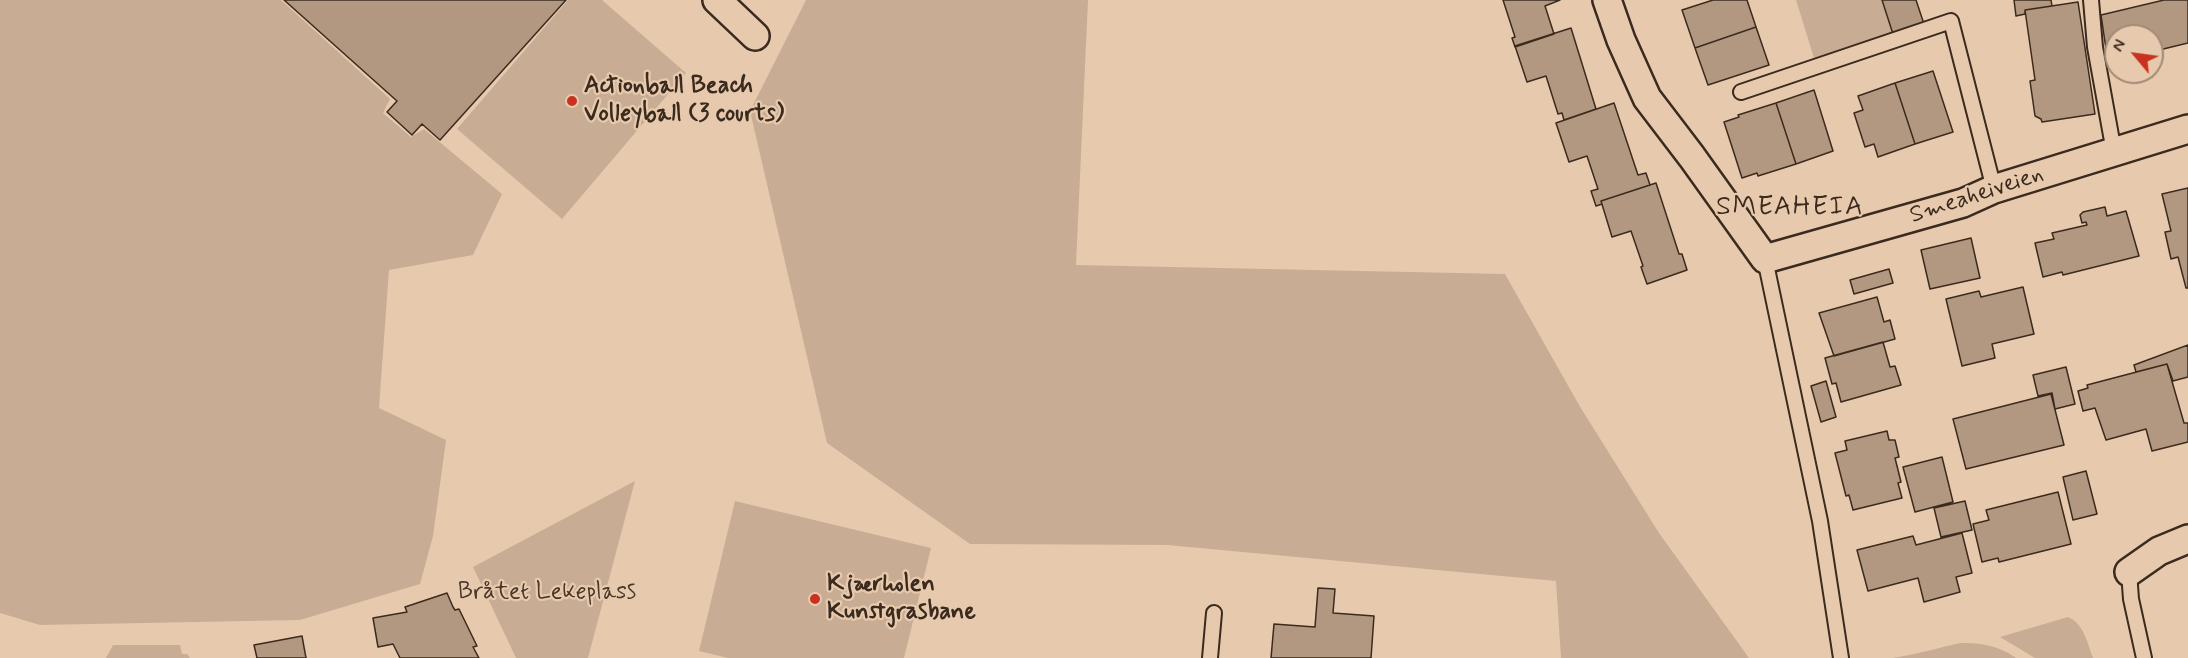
<!DOCTYPE html>
<html>
<head>
<meta charset="utf-8">
<style>
  body { margin:0 }
  #map { position:relative; width:2188px; height:658px; overflow:hidden; background:#e7caae; font-family:Mynerve,sans-serif }
  canvas { display:block }
  .north { position:absolute; left:2104px; top:24px; width:60px; height:60px; box-sizing:border-box; background:#e7caae; border:2px solid #a28a74; border-radius:50%; rotate:299deg; font-size:16px; font-weight:700; line-height:24px; text-align:center; color:#3b2a1e }
  .north::after { content:''; display:block; margin:auto; width:21px; height:27px; background:#c8321e; clip-path:polygon(50% 0,100% 100%,50% 72%,0 100%) }
</style>
</head>
<body>
<div id="map">
<canvas width="2188" height="658"></canvas>
<div class="north">N</div>
</div>
<script>
const g = document.querySelector('canvas').getContext('2d');
g.lineJoin = 'round';
function fillPath(path, color) {
  g.fillStyle = color;
  g.fill(path, 'evenodd');
}
function stroke(path, color, width, dash) {
  g.strokeStyle = color;
  g.lineWidth = width;
  g.lineCap = dash ? 'butt' : 'round';
  g.setLineDash(dash || []);
  g.stroke(path);
}
function drawText(font, color, halo, rows, align = 'center') {
  g.font = font + ' Mynerve,sans-serif';
  g.lineWidth = 4.5;
  g.setLineDash([]);
  g.textBaseline = 'middle';
  g.strokeStyle = halo;
  g.fillStyle = color;
  for (const [text, x, y, turn = 0] of rows) {
    g.save();
    g.translate(x, y);
    g.rotate((+turn || 0) * Math.PI / 180);
    g.textAlign = isNaN(turn) ? turn : align;
    if (halo) g.strokeText(text, 0, 0);
    g.fillText(text, 0, 0);
    g.restore();
  }
}
fillPath(new Path2D(`
  M0 0H281L390 99 383 113 411 137 424 129 502 194 473 255 389 270 379 408 446 440 433 536 420 584 300 620 40 625 0 613Z
  M568 0H602L686 73 562 219 457 129Z
  M806 0H1088L1076 265 1505 274 1579 405 1659 533 1749 658H1561L1556 581 1167 545 970 544 827 443 750 111Z
  M1796 0H1882L1893 34 1814 58Z
  M635 481 588 658H516L473 567Z
  M735 501 931 548 904 658H728L699 651Z
  M2068 617C2084 624 2087 642 2093 658H2035L2000 637Z
  M1960 643C1981 643 1998 645 2016 658H1892C1914 655 1938 648 1960 643Z
  M113 645H180L182 654H187L190 658H106Z`), '#c8ad94');
const building = new Path2D(`
  M284 0H566L440 140 422 124 412 135 387 112 397 101Z
  M1503 0H1560L1545 6 1554 34 1515 47 1512 38 1515 37Z
  M1713 0H1747L1756 27 1695 48 1682 10Z
  M1882 0H1916L1924 24 1893 34Z
  M2014 0H2051L2052 6 2025 10V14L2016 16Z
  M2164 0H2188V43L2155 51 2154 46 2152 47V36H2116V47L2106 49 2101 15Z
  M2078 2 2095 114 2042 122 2041 119 2035 116 2030 81 2035 80 2025 10Z
  M1756 27 1769 65 1708 85 1695 48Z
  M1571 28 1596 109 1564 120 1562 113 1558 114 1546 76 1527 82 1515 46Z
  M1933 71 1953 132 1915 144 1895 83Z
  M1895 83 1915 144 1878 157 1874 144 1865 147 1854 113 1863 110 1858 96Z
  M1814 90 1833 151 1796 164 1776 103Z
  M1614 103 1638 175 1646 173 1650 185 1601 201 1602 204 1596 206 1591 191 1598 189 1587 156 1569 162 1556 123Z
  M1776 103 1796 164 1758 176 1757 173 1742 178 1724 122 1739 117 1738 115Z
  M1656 183 1679 254H1682L1687 270 1647 284 1641 267 1643 266 1631 231 1612 237 1601 201Z
  M2188 188V288H2186L2178 257 2171 259 2165 232 2171 231 2162 194Z
  M2105 207 2107 216 2126 211 2139 256 2063 275 2062 272 2043 277 2035 243 2054 239 2052 233 2087 225 2086 222 2082 223 2080 215 2083 212Z
  M1971 238 1980 278 1930 289 1921 250Z
  M1889 269 1893 283 1854 294 1850 280Z
  M2023 287 2034 334 1992 344 1995 358 1962 366 1946 299 1979 291 1981 297Z
  M1877 297 1884 322 1890 320 1895 339 1834 356 1819 313Z
  M1883 342 1890 367 1895 366 1901 385 1841 402 1836 383 1832 384 1825 358Z
  M2188 345V377L2173 381 2167 364 2136 372 2134 365Z
  M2167 364 2184 423H2188V442L2152 451 2146 429 2106 440 2095 408 2083 411 2078 391 2088 388 2087 385Z
  M2066 367 2075 404 2055 409 2052 393 2038 396 2033 375Z
  M1826 381 1836 417 1821 422 1811 386Z
  M2051 394 2064 445 1966 469 1953 419Z
  M1887 431 1889 440H1895L1899 457 1895 458 1901 482 1898 483 1902 498 1853 510 1849 495 1846 496 1835 453 1847 450 1845 441Z
  M1942 457 1953 502 1915 512 1903 467Z
  M2086 471 2097 514 2073 520 2063 477Z
  M2058 492 2071 544 1999 562 1998 558 1982 562 1973 524 1989 520 1986 510Z
  M1965 501 1972 530 1941 537 1934 508Z
  M1962 533 1972 573 1956 577 1960 592 1924 602 1918 578 1868 591 1857 550 1913 536 1916 545Z
  M1318 588 1335 589 1333 613 1374 616 1371 658H1271L1274 624 1315 627Z
  M447 593 453 607 455 610 459 609 477 646 473 647 479 658H400L393 644 378 647 373 618 407 612 405 607Z
  M302 636 306 658H257L254 645Z`);
fillPath(building, '#b39881');
stroke(building, '#3b2a1e', 1.5);
const lane = new Path2D(`
  M2091 0 2095 47 2114 152
  M1741 92 1951 21 1994 189
  M1765 259 1820 521 1841 658
  M2129 572 2131 599 2144 658
  M1210 658 1214 613`);
const street = new Path2D(`
  M717 0 755 36
  M1607 0 1621 40 1647 98 1692 157 1765 259 1963 203 1994 189 2188 129
  M2129 572 2159 551 2188 539`);
stroke(lane, '#3b2a1e', 18);
stroke(street, '#3b2a1e', 32);
stroke(lane, '#e7caae', 14);
stroke(street, '#e7caae', 27);
for (const [x, y, r, color] of [
  [572,101,6,"#c8321e"],
  [815,599,6,"#c8321e"]
]) {
  const dot = new Path2D();
  dot.arc(x, y, r, 0, 2 * Math.PI);
  g.fillStyle = color;
  g.fill(dot);
  stroke(dot, '#e7caae', 2);
}
drawText('bold 24px', '#3b2a1e', '#e7caae', [
  ["Actionball Beach",584,87],
  ["Volleyball (3 courts)",584,115],
  ["Kjærholen",827,585],
  ["Kunstgrasbane",827,613]
], 'left');
drawText('24px', '#3b2a1e', '#e7caae', [
  ["Smeaheiveien",1977,196,-18]
]);
drawText('24px', '#49372a', '#e7caae', [
  ["Bråtet Lekeplass",547,593]
]);
g.letterSpacing = '1.5px';
drawText('27px', '#3b2a1e', '#e7caae', [
  ["SMEAHEIA",1790,208]
]);
g.letterSpacing = '0px';
</script>
</body>
</html>
